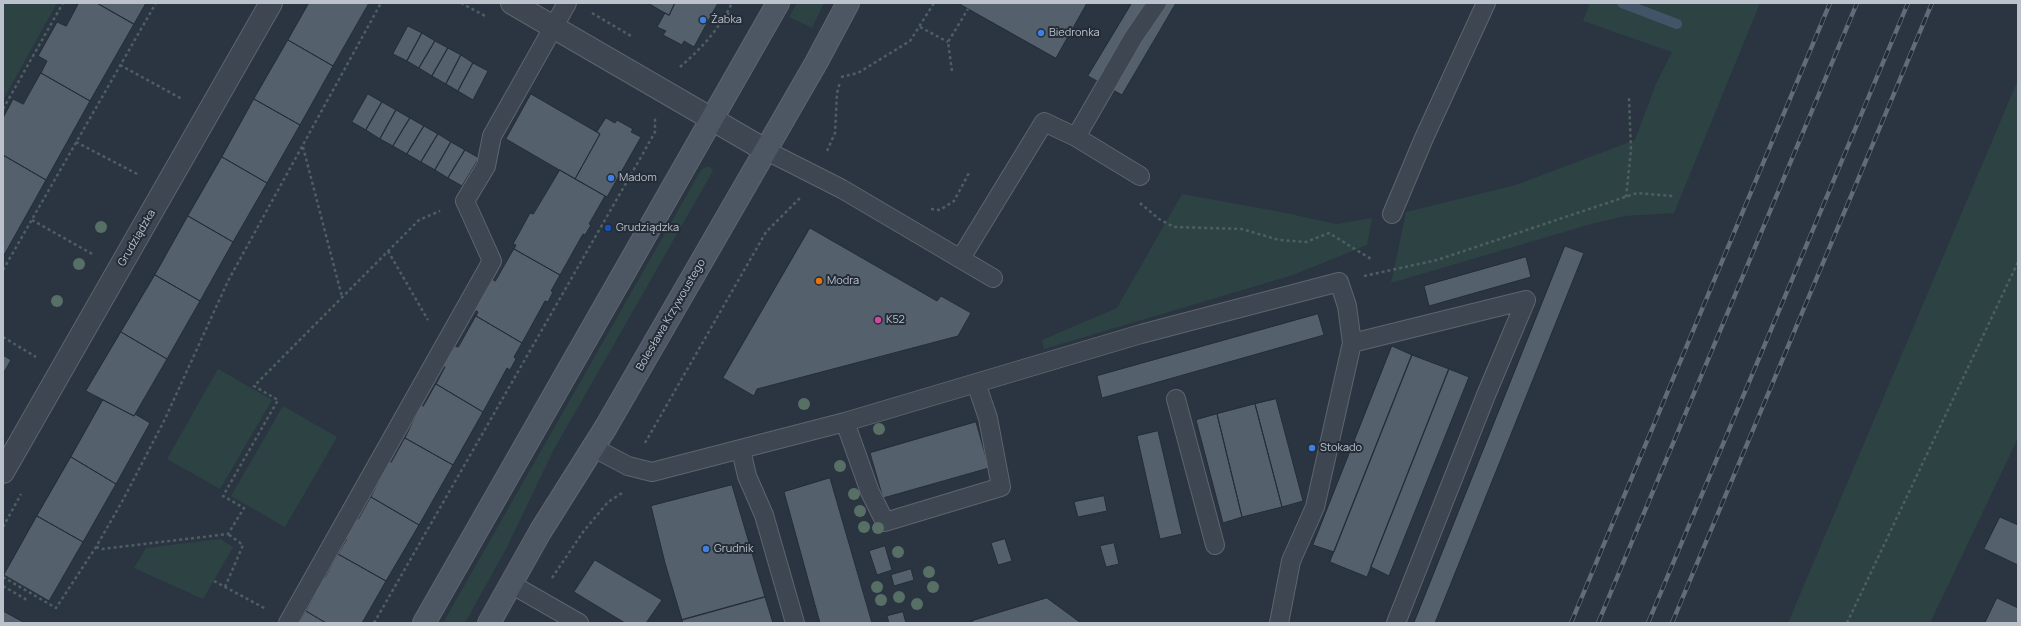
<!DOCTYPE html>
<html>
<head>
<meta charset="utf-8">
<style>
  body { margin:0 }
  #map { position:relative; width:2021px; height:626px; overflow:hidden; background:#2a3541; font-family:Manrope,sans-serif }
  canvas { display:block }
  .frame { position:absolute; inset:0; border:4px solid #bcc2cb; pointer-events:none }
</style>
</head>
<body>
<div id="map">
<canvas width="2021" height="626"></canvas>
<div class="frame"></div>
</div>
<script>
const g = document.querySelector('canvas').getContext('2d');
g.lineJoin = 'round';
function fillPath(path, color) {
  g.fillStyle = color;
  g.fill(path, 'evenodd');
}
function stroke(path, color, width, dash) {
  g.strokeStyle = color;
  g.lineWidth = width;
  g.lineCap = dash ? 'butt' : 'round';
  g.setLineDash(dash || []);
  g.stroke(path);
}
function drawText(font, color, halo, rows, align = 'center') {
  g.font = font + ' Manrope,sans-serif';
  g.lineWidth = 4;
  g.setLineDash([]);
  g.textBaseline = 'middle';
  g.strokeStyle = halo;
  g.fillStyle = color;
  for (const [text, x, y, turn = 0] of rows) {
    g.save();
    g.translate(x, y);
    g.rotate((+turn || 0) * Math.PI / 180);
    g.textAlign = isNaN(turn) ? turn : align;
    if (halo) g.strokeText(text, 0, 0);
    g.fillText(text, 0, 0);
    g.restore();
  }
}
fillPath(new Path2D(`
  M3 3H57L3 100Z
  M797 3H824L812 28 789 17Z
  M1590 3H1760L1674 213 1625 216 1591 224 1391 283 1406 212 1516 185 1635 140 1656 84 1672 52 1583 21Z
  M2018 80V438L1930 623H1788Z
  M706 167H710L713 171 710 176 553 451 507 547 465 623H443L701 170Z
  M1182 194 1286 213 1336 224 1372 218 1367 245 1293 275 1044 349 1042 340 1117 308Z
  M218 369 272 400 220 489 167 459Z
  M283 406 337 437 285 527 231 496Z
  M220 539 233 547 203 599 134 568 146 548Z`), '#2d4343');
stroke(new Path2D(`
  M1622 3 1677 24`), '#425468', 10);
const building = new Path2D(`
  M79 3H97L134 24 90 101 41 73 47 61 38 56 57 22 66 26Z
  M97 3H146L134 24Z
  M309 3H369L333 66 288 40Z
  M648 3H675L669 15Z
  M675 3H718L694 47 684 41 682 45 663 35 666 31 657 27 665 13 669 15Z
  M958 3H1087L1056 58Z
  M1132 3H1176L1122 95 1088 76Z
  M408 26 422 33 407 61 393 54Z
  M422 33 435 41 419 68 407 61Z
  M288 40 333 66 300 125 254 99Z
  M435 41 448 48 432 76 419 68Z
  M448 48 461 55 446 84 432 76Z
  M461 55 473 63 458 91 446 84Z
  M473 63 488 71 473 100 458 91Z
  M41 73 90 101 46 180 3 155V118L13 99 23 104Z
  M368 94 382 102 366 130 352 122Z
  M531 94 600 134 575 179 506 139Z
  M254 99 300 125 267 183 222 157Z
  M382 102 396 110 380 139 366 130Z
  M396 110 410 118 393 146 380 139Z
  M410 118 424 126 407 154 393 146Z
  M606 118 615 123 617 120 633 129 631 132 641 137 607 197 575 179 600 134 597 132Z
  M424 126 438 134 421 162 407 154Z
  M438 134 451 142 435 170 421 162Z
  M451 142 465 150 448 178 435 170Z
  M465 150 479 158 462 186 448 178Z
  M3 155 46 180 3 257Z
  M222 157 267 183 233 242 188 216Z
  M560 170 605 196 589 224 591 225 585 235 583 234 560 275 514 249 516 245 513 244 530 213 533 214Z
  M188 216 233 242 200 301 155 275Z
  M810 228 937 301 941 296 971 313 958 336 757 389 754 396 723 378Z
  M1565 246 1584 253 1435 623H1414Z
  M514 249 560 275 551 291 553 292 548 302 545 301 522 343 476 316 478 312 475 310 492 279 495 281Z
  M1526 257 1531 277 1429 306 1424 286Z
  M155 275 200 301 167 359 121 332Z
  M1318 314 1324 335 1102 398 1097 376Z
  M476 316 522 343 514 357 516 359 510 370 507 368 483 412 436 384 445 367 443 366 455 346 458 347Z
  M121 332 167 359 134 416 86 391Z
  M1392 346 1412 355 1334 552 1313 545Z
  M3 355 11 360 3 374Z
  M1412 355 1449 369 1367 577 1330 562Z
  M1449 369 1469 377 1389 576 1371 567Z
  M436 384 483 412 453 465 405 438 421 404 423 406Z
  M1276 399 1303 501 1282 507 1255 404Z
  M103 400 134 416 135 414 150 423 116 484 71 457Z
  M1255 404 1282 507 1242 517 1217 414Z
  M1217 414 1242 517 1223 523 1196 420Z
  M976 422 989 468 883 498 870 453Z
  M1158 431 1182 534 1160 539 1137 436Z
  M405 438 453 465 419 525 371 497 388 461 391 462Z
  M71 457 116 484 83 542 37 516Z
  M830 478 872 623H820L784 492Z
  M732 485 765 597 682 620 665 563 651 506Z
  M1104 496 1107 511 1078 517 1074 502Z
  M371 497 419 525 386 581 338 554 347 539 345 537 355 518 358 519Z
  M37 516 83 542 49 601 4 575Z
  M2000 517 2018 525V565L1984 549Z
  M1005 539 1012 561 998 565 991 543Z
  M1114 543 1119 564 1106 567 1100 546Z
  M885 546 892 570 877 575 869 551Z
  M338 554 386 581 362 623H326L306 611 314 596 312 594 322 575 325 577Z
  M595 560 662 600 646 623H625L574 592Z
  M911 569 914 580 894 586 891 575Z
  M765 597 773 623H683L682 620Z
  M1047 598 1081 623H973L972 621Z
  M1997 598 2018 608V623H1985Z
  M3 611 25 623H3Z
  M306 611 326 623H299Z
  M903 612 906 623H889L887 616Z`);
fillPath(building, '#54606c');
stroke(building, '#252e38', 1);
const service = new Path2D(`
  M1076 137 1140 176
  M765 150 842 189 993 278
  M1392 214 1424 138 1486 3
  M961 258 1044 122 1076 137 1133 38 1157 3
  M1176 399 1215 545
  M845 422 870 492 885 522 1001 487 988 418 976 383
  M594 448 628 466 652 472 845 422 1141 334 1339 282 1347 306 1352 343 1526 300 1486 395 1396 623
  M741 450 747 476 764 515 795 623
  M511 584 579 623
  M288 623 492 261 465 201 486 166 492 136 567 3
  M1279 623 1291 561 1315 507 1352 343`);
const minor = new Path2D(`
  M512 3 765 150
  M3 472 271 3`);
const secondary = new Path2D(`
  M424 623 778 3
  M489 623 540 532 606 427 816 63 848 3`);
stroke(service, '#5d656e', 20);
stroke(minor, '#5d656e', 24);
stroke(secondary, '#5d656e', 24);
stroke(new Path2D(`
  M461 3 487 17
  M592 13 631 36
  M727 13 737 19
  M920 27 948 42
  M120 65 182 99
  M680 67C701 49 720 28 732 3
  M952 71 948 42 968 9
  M841 77 858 73 910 41 934 3
  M3 109 63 3
  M76 142 139 175
  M303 147 342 297
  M827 151 835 133 837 93 840 82
  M1626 197 1631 150 1629 98
  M1140 203 1159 219 1174 227 1242 229 1279 240 1294 241 1306 242 1329 233 1371 259
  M931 209 940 210 954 201 970 171
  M32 220 94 255
  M388 251 428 320
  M3 270 156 3
  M1364 276 1437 260 1637 193 1673 196
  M3 337 36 357
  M645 443 766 232 801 197
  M3 527 21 494
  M96 547 102 549 228 534 244 508 223 496 278 400 254 386 419 220 440 211
  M3 577 56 608 96 547 123 500 165 419 228 281 381 3
  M552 578 583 532 608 502 622 493
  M214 581 266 609
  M3 586 27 600
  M225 587 243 545 228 534
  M374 623 641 157 655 132V118
  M1847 623 2018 262`), '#4d5f61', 2.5, [3, 3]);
stroke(service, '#3e4751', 18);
stroke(minor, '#3e4751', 22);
stroke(secondary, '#4d5764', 22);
const rail = new Path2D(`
  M1571 623 1830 3
  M1598 623 1857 3
  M1648 623 1908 3
  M1672 623 1932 3`);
stroke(rail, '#616c77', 4.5);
stroke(rail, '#232c37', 3, [9]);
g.fillStyle = '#576f65';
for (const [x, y] of [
  [101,227],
  [79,264],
  [57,301],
  [804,404],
  [879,429],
  [840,466],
  [854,494],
  [860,511],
  [864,527],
  [878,528],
  [898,552],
  [929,572],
  [877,587],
  [933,587],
  [899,597],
  [881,600],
  [917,604]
]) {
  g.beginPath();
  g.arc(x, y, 6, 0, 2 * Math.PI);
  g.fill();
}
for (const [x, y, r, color] of [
  [703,20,4,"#3f7fe0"],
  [1041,33,4,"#3f7fe0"],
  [611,178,4,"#3f7fe0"],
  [608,228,4,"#1a4fb4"],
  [819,281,4,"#e8710a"],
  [878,320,4,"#d1479c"],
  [1312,448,4,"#3f7fe0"],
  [706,549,4,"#3f7fe0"]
]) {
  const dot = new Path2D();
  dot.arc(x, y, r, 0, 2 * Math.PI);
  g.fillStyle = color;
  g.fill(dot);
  stroke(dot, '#232c37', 1.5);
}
drawText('11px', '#bcc2cb', '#232c37', [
  ["Żabka",711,20],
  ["Biedronka",1049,33],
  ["Madom",619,178],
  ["Grudziądzka",616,228],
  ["Modra",827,281],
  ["K52",886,320],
  ["Stokado",1320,448],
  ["Grudnik",714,549]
], 'left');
drawText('11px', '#bcc2cb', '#232c37', [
  ["Grudziądzka",137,238,-60],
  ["Bolesława Krzywoustego",671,315,-60]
]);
</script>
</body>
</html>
